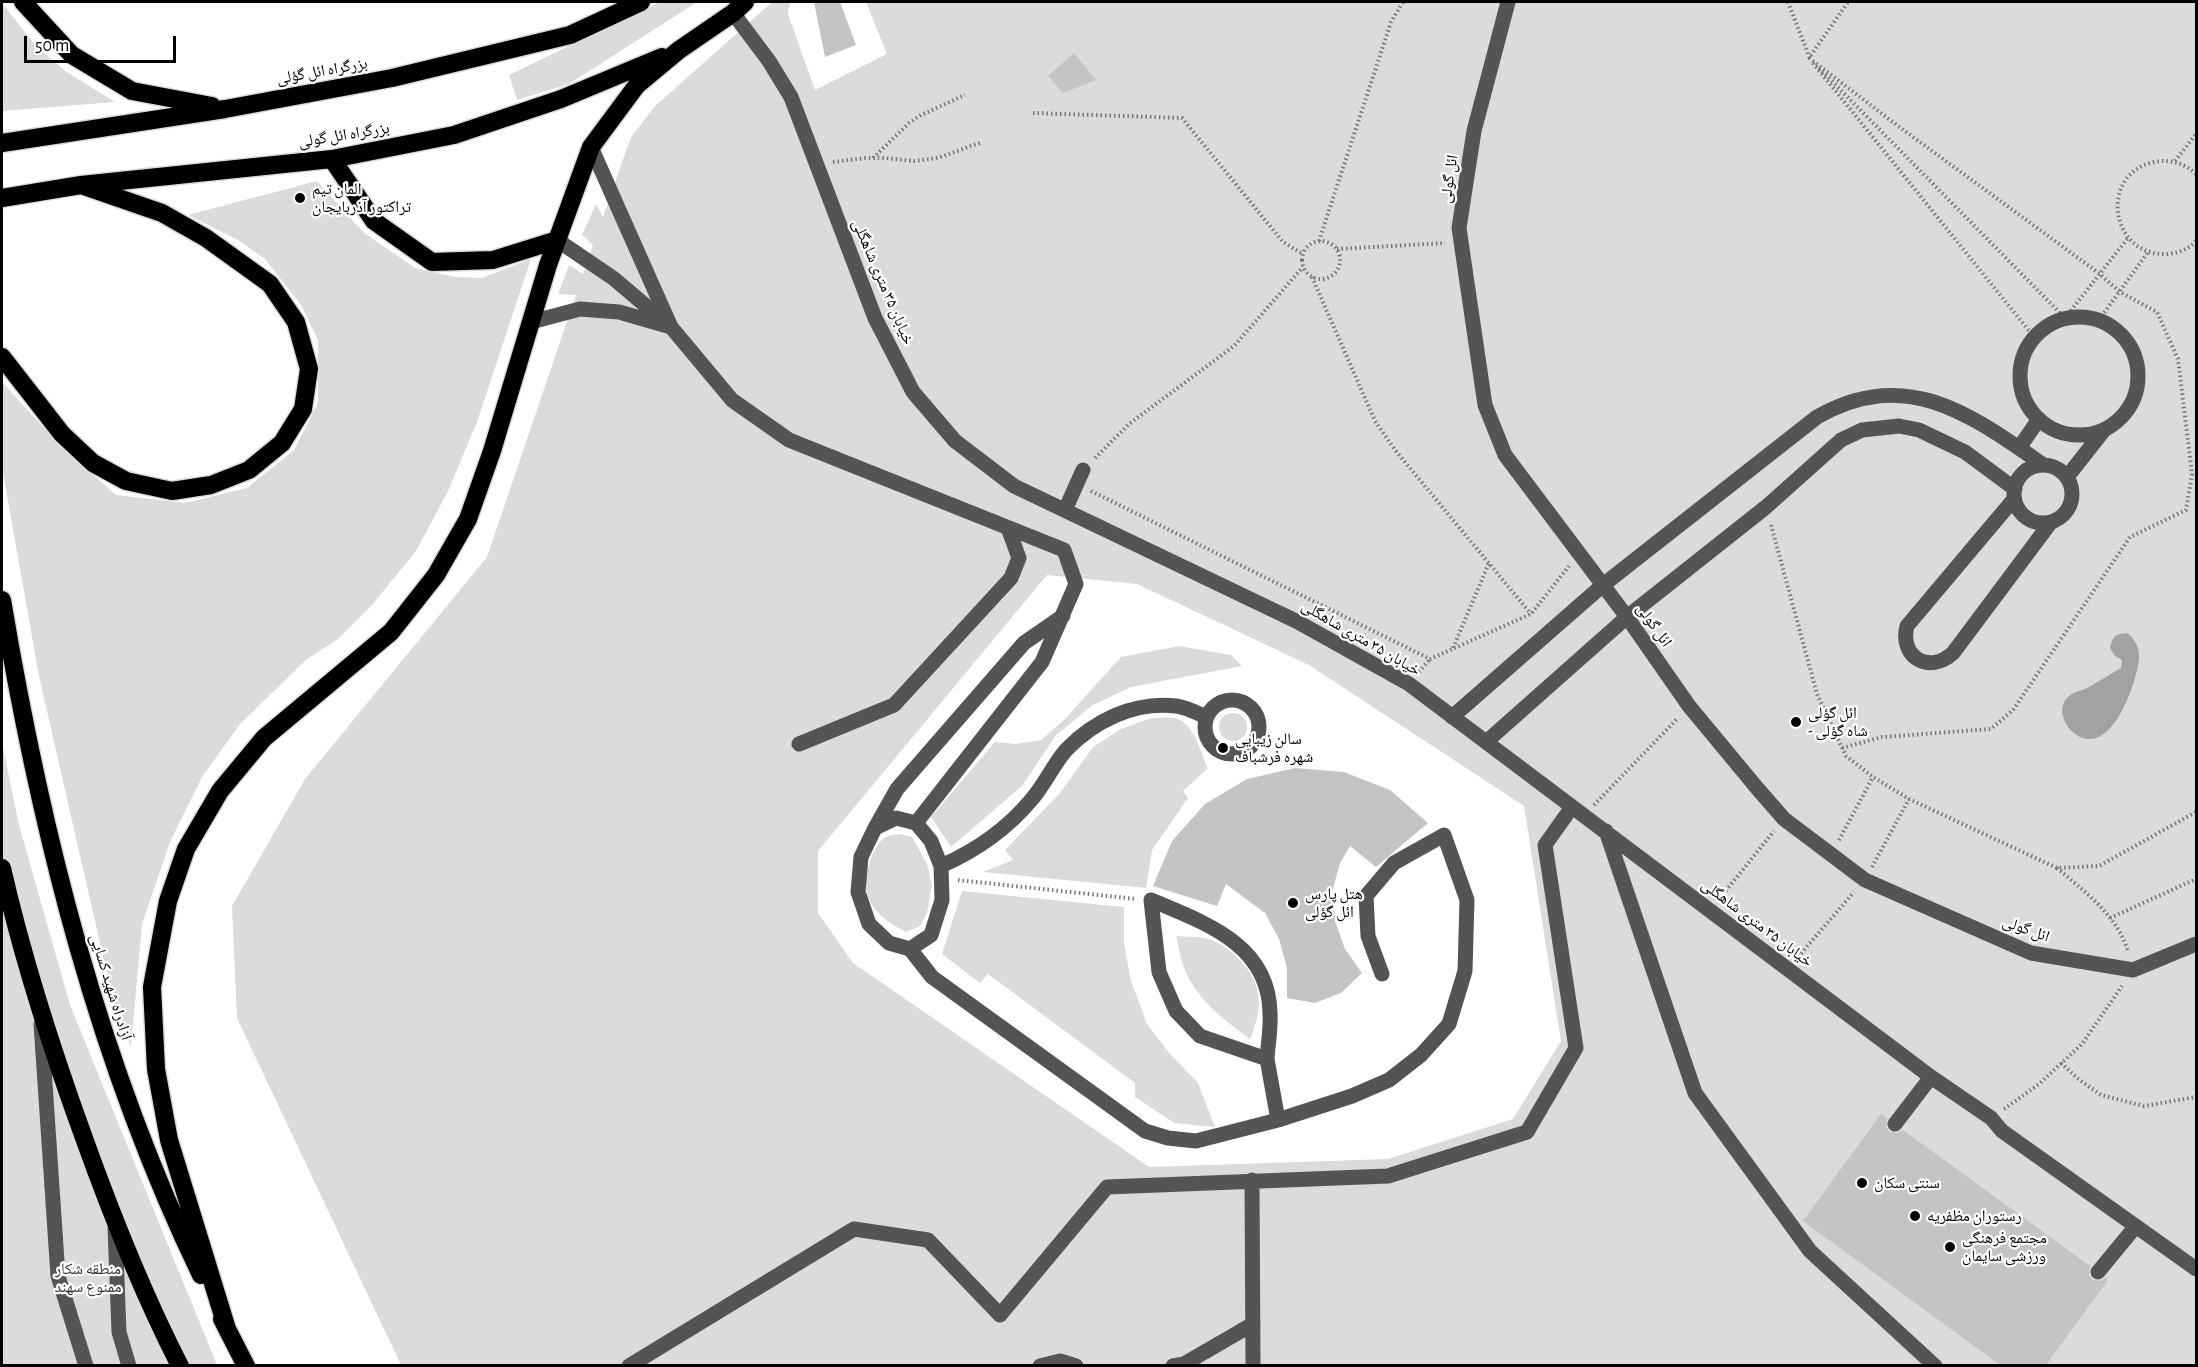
<!DOCTYPE html>
<html>
<head>
<meta charset="utf-8">
<style>
  body { margin:0 }
  #map { position:relative; width:2198px; height:1367px; overflow:hidden; background:#fff; font-family:"Alegreya Sans",sans-serif }
  canvas { display:block }
  .frame { position:absolute; inset:0; border:3px solid #000; pointer-events:none }
  .scale { position:absolute; left:24px; top:36px; width:152px; height:27px; box-sizing:border-box; border:3px solid #000; border-top:0; padding-left:8px; font-size:18px; line-height:21px; white-space:nowrap; color:#000; -webkit-text-stroke:4px #fff; paint-order:stroke }
</style>
</head>
<body>
<div id="map">
<canvas width="2198" height="1367"></canvas>
<div class="frame"></div>
<div class="scale">50 m</div>
</div>
<script>
const g = document.querySelector('canvas').getContext('2d');
g.lineJoin = 'round';
function fillPath(path, color) {
  g.fillStyle = color;
  g.fill(path, 'evenodd');
}
function stroke(path, color, width, dash) {
  g.strokeStyle = color;
  g.lineWidth = width;
  g.lineCap = dash ? 'butt' : 'round';
  g.setLineDash(dash || []);
  g.stroke(path);
}
function drawText(font, color, halo, rows, align = 'center') {
  g.font = font + ' "Alegreya Sans","Noto Naskh Arabic",sans-serif';
  g.lineWidth = 4.5;
  g.setLineDash([]);
  g.textBaseline = 'middle';
  g.strokeStyle = halo;
  g.fillStyle = color;
  for (const [text, x, y, turn = 0] of rows) {
    g.save();
    g.translate(x, y);
    g.rotate((+turn || 0) * Math.PI / 180);
    g.textAlign = isNaN(turn) ? turn : align;
    if (halo) g.strokeText(text, 0, 0);
    g.fillText(text, 0, 0);
    g.restore();
  }
}
fillPath(new Path2D(`
  M660 2H697L569 84 517 100 509 75Z
  M772 2H790L788 14 815 90 887 54 866 2H2196V1365H401L237 1018 232 906 305 779 487 557 576 295 558 294 569 265 583 274 593 245 582 235 596 204 603 217 627 148 632 136 655 106ZM1047 575 1137 584 1309 665 1524 806 1561 1041 1513 1119 1388 1159 1149 1167 853 963 818 913V851Z
  M2 3 34 44 65 71 115 102 2 111Z
  M317 181 363 232 415 268 455 277 482 278 531 259 477 422 448 491 416 551 372 605 338 639 307 659 240 724 202 777 170 842 142 924 131 1047 113 1000 39 676 2 467V382L56 441 116 495 185 503 247 488 294 450 318 403V340L301 305 265 259 238 240 188 215Z
  M1179 646 1231 655 1242 666 1131 687 1093 705 1056 735 1022 786 951 847 931 817 995 742 1016 744 1041 740 1064 720 1121 657Z
  M1219 727a14 14 0 1 1 28 0a14 14 0 1 1-28 0Z
  M1151 718C1160 718 1173 716 1180 720 1195 727 1201 754 1208 768L1183 791 1188 798 1152 850 1146 888 983 872 1013 860 1005 850 1060 793 1093 747 1121 729Z
  M2 743 19 825 70 1005 217 1365H2Z
  M900 834 912 837 927 864 932 885 927 913 920 926 906 932C891 924 871 912 867 893 863 879 872 844 886 837 889 835 896 835 900 834Z
  M962 891 1124 907V944L1131 981 1147 1024 1170 1054 1198 1083 1215 1127 1174 1123 1135 1097V1083L988 974 980 983 942 954Z
  M1176 936C1185 937 1195 936 1204 938 1227 942 1255 970 1258 993 1261 1009 1256 1024 1250 1039 1223 1019 1197 1000 1184 968 1180 958 1179 946 1176 936Z`), '#dbdbdb');
fillPath(new Path2D(`
  M2127 633C2141 644 2141 657 2136 674 2131 694 2115 737 2091 739 2072 741 2052 712 2068 697 2073 692 2083 690 2089 687 2100 681 2110 674 2121 668L2122 660 2115 656 2110 648C2112 637 2115 634 2127 633Z`), '#a2a2a2');
fillPath(new Path2D(`
  M814 2H840L856 45 825 57Z
  M1074 53 1096 80 1063 93 1048 76Z
  M1295 768 1344 772 1390 790 1428 823 1376 867 1350 846 1340 863 1332 892 1335 921 1345 949 1362 973 1341 993 1315 1003 1287 998V968L1279 939 1265 913 1226 884 1217 906 1153 886 1172 841 1205 804 1247 779Z
  M1881 1114 1887 1118 1886 1127 1890 1132 1898 1133 1903 1130 2090 1266 2089 1275 2092 1280 2101 1281 2106 1278 2108 1280 2046 1365H2000L1803 1221Z`), '#c4c4c4');
const highway = new Path2D(`
  M23 2 72 55 132 91 212 106
  M2 143 225 109 392 78 570 35 641 2
  M332 159 374 221 432 262 493 260 557 240
  M2 198 81 185 332 159 454 135 561 99 662 57
  M2 357 62 434 93 463 126 481 172 491 211 485 249 470 282 443 303 409 309 369 296 322 270 284 206 238 162 213 81 185
  M2 600C41 832 98 1062 201 1275
  M2 868C23 960 52 1050 84 1138 112 1216 142 1292 180 1366
  M222 1319 246 1366
  M227 1329 169 1140 156 1069 152 987 168 901 186 849 220 791 264 738 391 632 436 575 468 519 492 451 548 265 591 147 637 85 679 50 733 13 745 2`);
stroke(highway, '#dbdbdb', 21);
stroke(new Path2D(`
  M1788 2 1810 59
  M1813 63 2034 337
  M1819 68 2065 318 2128 238
  M1033 113 1182 118 1283 242 1303 254
  M873 158 909 123 921 115 965 95
  M2175 161 2196 134
  M833 162 865 158H885L914 161 938 158 982 142
  M2196 174C2184 163 2170 159 2154 162 2098 174 2110 257 2167 254 2179 253 2189 249 2196 241
  M1302 260a19 19 0 1 1 38 0a19 19 0 1 1-38 0Z
  M1319 241 1391 22 1403 2
  M1337 249 1445 243
  M1312 277 1375 421 1395 450 1531 614
  M2099 320 2148 252
  M1095 458 1129 424 1234 346 1303 267
  M1091 491 1430 659 1531 614 1569 566
  M1771 525 1817 694 1846 756 1873 777 1909 799 2057 868 2099 866 2196 812
  M1453 648 1489 563
  M1419 672 1430 659
  M1842 748 1882 737 1991 729 2013 710 2130 537 2186 510 2192 474 2178 359 2157 312 2120 292 2100 274 1898 126 1809 58 1848 2
  M1594 805 1678 718
  M1839 840 1873 777
  M1872 867 1909 799
  M2057 868C2084 891 2119 917 2128 952
  M958 880 1136 899
  M1720 898 1774 831
  M2110 918 2196 879
  M1798 957 1854 892
  M2061 1063 2077 1078 2101 1095 2144 1106 2196 1097
  M2004 1109 2039 1084 2082 1044 2122 986`), '#767676', 4, [1.5, 3]);
stroke(new Path2D(`
  M1508 2 1474 131 1459 228 1485 405 1505 455 1627 617 1689 706 1757 788 1784 819 1865 880 2031 953 2133 970 2196 944
  M733 13 769 61 791 97 875 318 913 392 955 441 1014 486 1296 621 1409 684 1931 1077 1991 1118 2002 1131 2196 1269
  M557 240 613 278 671 327 732 400 789 440 1064 550 1076 584 1042 662 916 823
  M2020 376a59 59 0 1 1 118 0a59 59 0 1 1-118 0Z
  M531 322 580 309 619 312 671 327 591 147
  M2019 448 2039 419
  M2014 494a29 29 0 1 1 58 0a29 29 0 1 1-58 0Z
  M2067 477 2104 430
  M2014 499 1907 626C1899 657 1929 675 1953 653L2051 522
  M1065 510 1083 470
  M1205 727a27 27 0 1 1 54 0a27 27 0 1 1-54 0Z
  M1452 717 1603 585 1817 417C1905 366 1970 414 2042 464
  M1486 742 1627 617 1766 507 1841 440 1862 430 1899 426 1919 430 1965 452 2015 489
  M799 744 894 705 1011 578 1019 558 1008 528
  M896 818 916 823 931 841 941 866 942 900 931 935 910 949 889 943 869 924 858 892 861 857 875 828Z
  M875 828 897 789 1024 643 1063 616
  M1606 831 1695 1093 1810 1251 1935 1366
  M941 866C975 851 1008 828 1032 799 1045 784 1053 765 1066 750 1094 721 1134 701 1176 706 1186 707 1197 713 1206 717
  M1151 900C1205 923 1269 944 1270 1013 1271 1028 1268 1044 1267 1059L1200 1036 1176 1011 1159 972Z
  M910 949 932 977 1145 1131 1168 1138 1196 1141 1278 1120 1352 1096 1389 1080 1421 1055 1449 1024 1465 971 1467 900 1444 835 1394 863 1366 896 1368 936 1382 974
  M41 1024 58 1276 86 1366
  M1267 1059 1278 1120
  M1895 1124 1931 1077
  M1252 1180 1253 1366
  M115 1228 119 1332 129 1366
  M2098 1272 2136 1226
  M629 1366 854 1229 928 1240 1000 1315 1107 1187 1388 1176 1527 1132 1576 1048 1545 845 1572 807
  M1040 1366 1060 1361 1076 1366
  M1173 1366 1184 1364 1253 1324`), '#545454', 15);
stroke(highway, '#000', 18);
for (const [x, y, r, color] of [
  [300,198,6,"#000"],
  [1796,722,6,"#000"],
  [1223,748,6,"#000"],
  [1293,903,6,"#000"],
  [1862,1183,6,"#000"],
  [1915,1216,6,"#000"],
  [1950,1247,6,"#000"]
]) {
  const dot = new Path2D();
  dot.arc(x, y, r, 0, 2 * Math.PI);
  g.fillStyle = color;
  g.fill(dot);
  stroke(dot, '#fff', 2);
}
drawText('16px', '#000', '#fff', [
  ["بزرگراه ائل گؤلی",322,71,-10],
  ["بزرگراه ائل گولی",344,135,-9],
  ["ائل گولی",1449,179,-81],
  ["خیابان ۳۵ متری شاهگلی",883,282,67],
  ["ائل گولی",1654,625,55],
  ["خیابان ۳۵ متری شاهگلی",1361,638,30],
  ["خیابان ۳۵ متری شاهگلی",1757,923,37],
  ["ائل گولی",2026,929,20],
  ["آزادراه شهید کسایی",111,987,73]
]);
drawText('16px', '#000', '#fff', [
  ["المان تیم",312,189],
  ["تراکتور آذربایجان",312,207],
  ["ائل گؤلی",1808,713],
  ["- شاه گؤلی",1808,731],
  ["سالن زیبایی",1235,739],
  ["شهره فرشباف",1235,757],
  ["هتل پارس",1305,894],
  ["ائل گؤلی",1305,912],
  ["سنتی سکان",1874,1183],
  ["رستوران مظفریه",1927,1216],
  ["مجتمع فرهنگی",1962,1238],
  ["ورزشی سایمان",1962,1256]
], 'left');
drawText('16px', '#323232', '#fff', [
  ["منطقه شکار",88,1269],
  ["ممنوع سهند",88,1287]
]);
</script>
</body>
</html>
